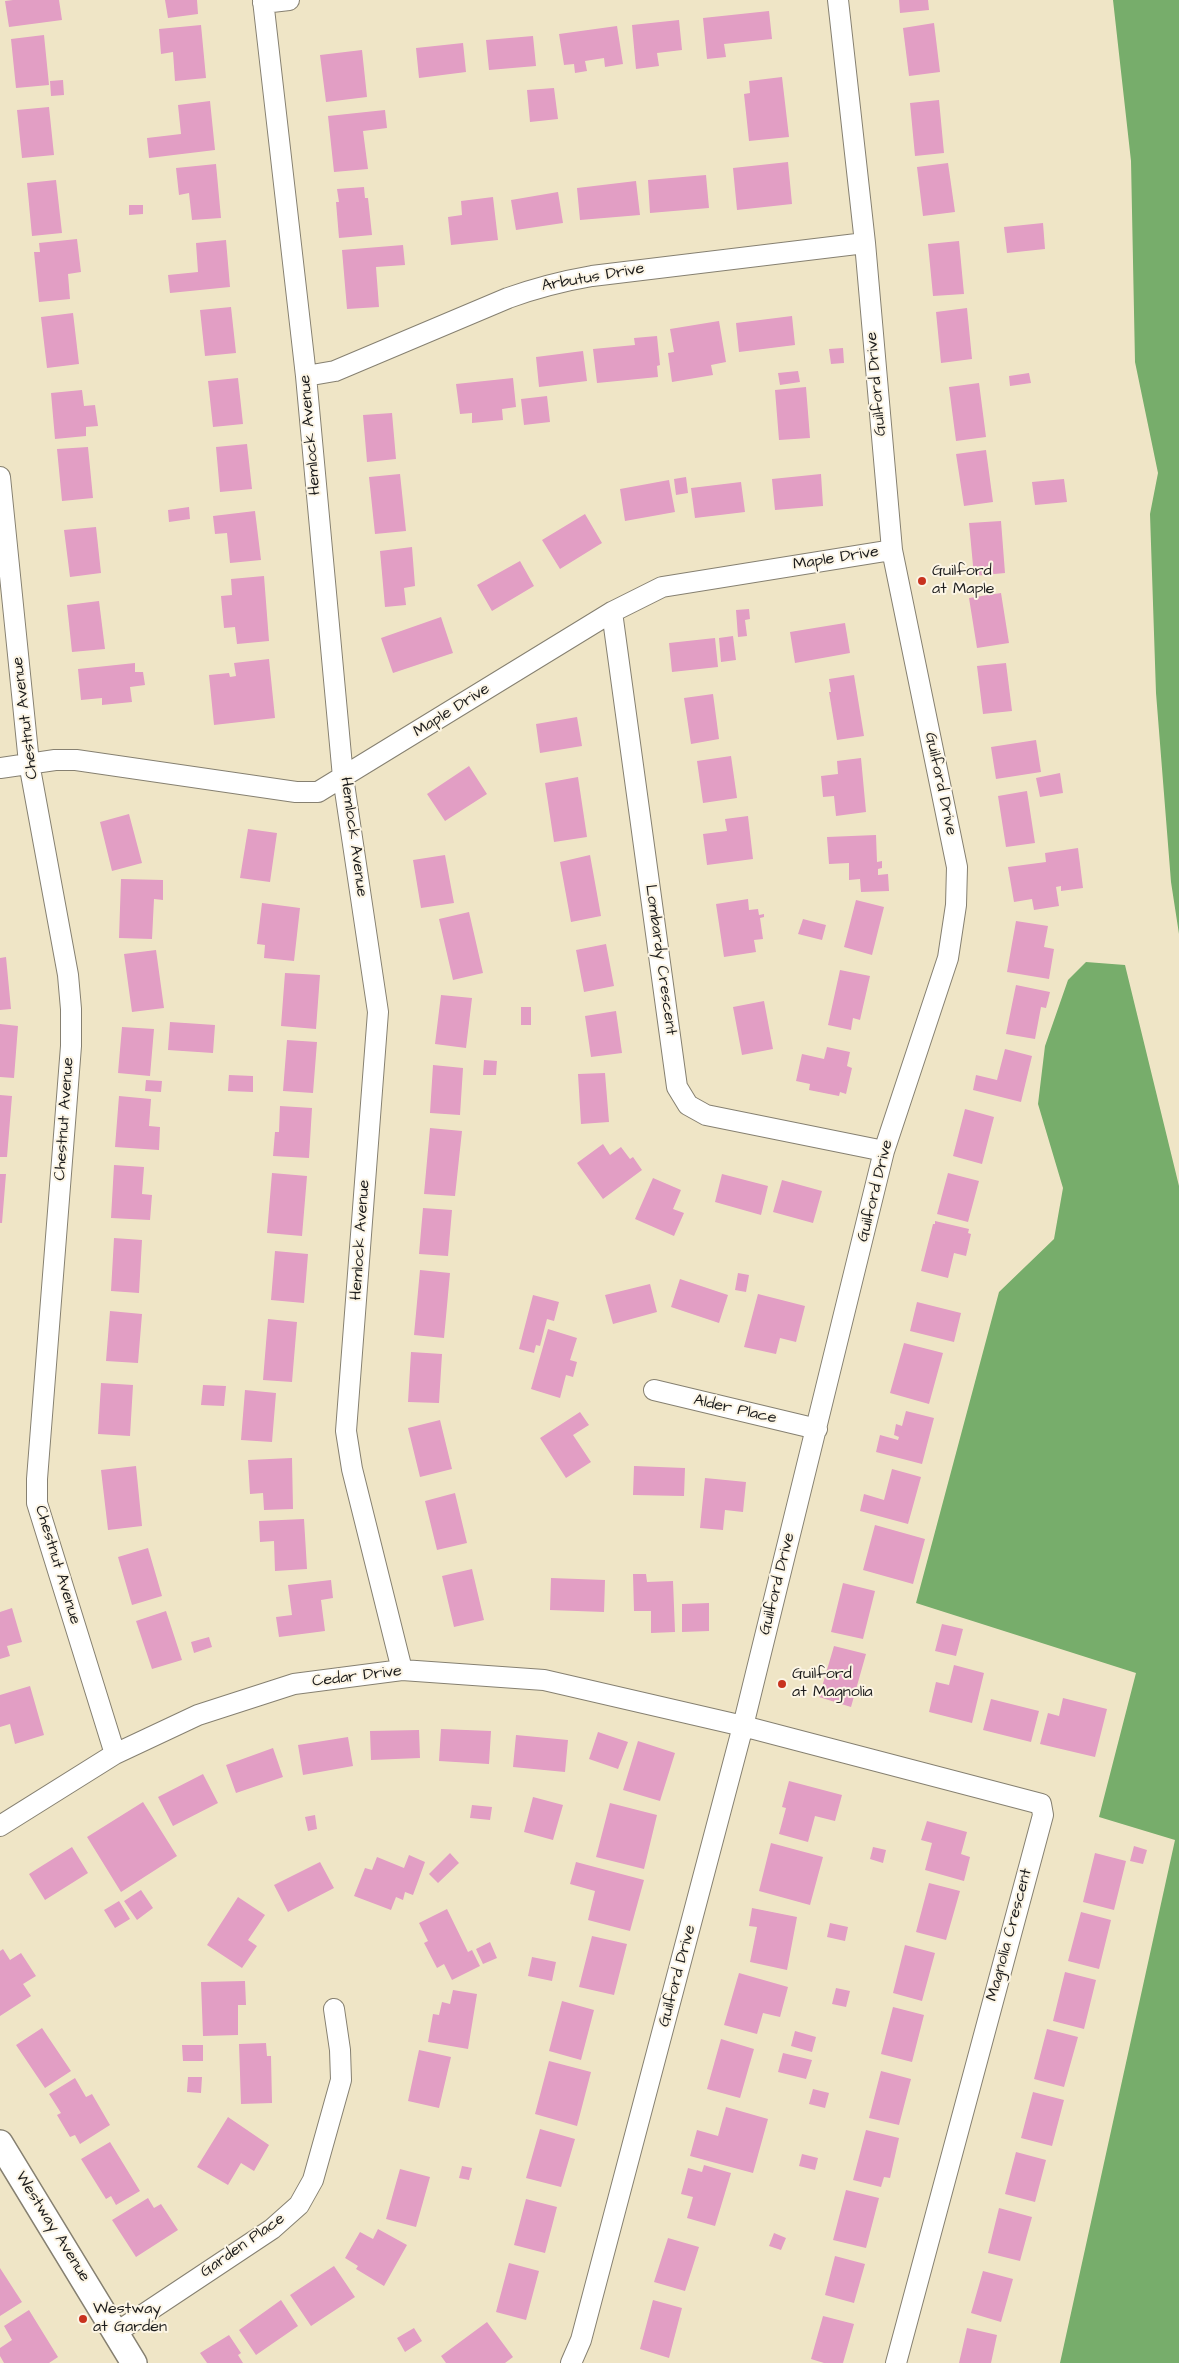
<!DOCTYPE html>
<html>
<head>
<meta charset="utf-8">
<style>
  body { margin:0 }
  canvas { display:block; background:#efe5c6 }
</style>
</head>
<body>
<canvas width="1179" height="2363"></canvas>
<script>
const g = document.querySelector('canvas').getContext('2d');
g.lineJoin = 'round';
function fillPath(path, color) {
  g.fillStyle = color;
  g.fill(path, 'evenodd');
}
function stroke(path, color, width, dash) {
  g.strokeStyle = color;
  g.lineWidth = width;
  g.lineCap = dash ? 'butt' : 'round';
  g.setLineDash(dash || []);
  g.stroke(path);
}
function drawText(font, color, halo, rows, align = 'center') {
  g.font = font + ' "Architects Daughter",sans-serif';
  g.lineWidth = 4;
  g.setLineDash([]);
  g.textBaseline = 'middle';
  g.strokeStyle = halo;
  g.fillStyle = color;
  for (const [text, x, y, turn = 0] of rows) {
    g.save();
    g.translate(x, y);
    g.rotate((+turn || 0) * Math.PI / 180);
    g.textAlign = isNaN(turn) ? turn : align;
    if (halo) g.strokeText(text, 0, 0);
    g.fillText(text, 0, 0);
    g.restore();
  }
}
fillPath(new Path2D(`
  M1113 0H1179V934L1171 882 1156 693 1150 514 1158 473 1135 362 1131 161Z
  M1086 962 1125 965 1179 1186V2363H1060L1175 1840 1099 1817 1136 1673 916 1603 999 1292 1054 1239 1063 1188 1038 1104 1045 1046 1068 980Z`), '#77ad6b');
fillPath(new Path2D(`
  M13 0H59L62 20 9 27 5 1Z
  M165 0H197L198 14 168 18Z
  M899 0H928L929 10 900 13Z
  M769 11 772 39 724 44 726 57 707 59 703 18Z
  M679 20 682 50 657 53 659 66 636 69 632 25Z
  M934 23 940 72 909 76 903 28Z
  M201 25 206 78 175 81 173 52 161 54 159 29Z
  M617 26 623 64 605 67 604 58 585 61 587 71 575 73 574 64 564 65 559 34Z
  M44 35 49 85 16 88 11 39Z
  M533 36 536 66 489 70 486 40Z
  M463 43 466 72 419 78 416 48Z
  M362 50 367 97 326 102 320 55Z
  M782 77 789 137 749 141 744 94 750 93 749 81Z
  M63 80 64 95 51 96 50 81Z
  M554 88 558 119 530 122 527 90Z
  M939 100 944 153 915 156 910 103Z
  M210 101 215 150 149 158 147 138 181 134 178 105Z
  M49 107 54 155 22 158 17 110Z
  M385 110 387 128 363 131 368 169 334 172 328 116Z
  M788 162 792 204 737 210 733 168Z
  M948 163 955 212 923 216 917 167Z
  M216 164 221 218 192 220 189 193 179 195 176 168Z
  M706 175 709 208 650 213 648 180Z
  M56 180 62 233 32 236 27 183Z
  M636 181 640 215 580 220 577 188Z
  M364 187 365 198H368L372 235 339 238 336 202H339L337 189Z
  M558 192 563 223 516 230 511 200Z
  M493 197 498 240 451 245 448 217 462 215 461 201Z
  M129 205H143V214L129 215Z
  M1043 223 1045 249 1007 253 1004 227Z
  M77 239 81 272 68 274 70 299 39 302 34 252H40L39 243Z
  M226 240 230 287 170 293 168 275 198 272 196 243Z
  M959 241 964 294 933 296 928 244Z
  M403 245 405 265 376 267 379 307 347 309 342 250Z
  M231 307 236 353 205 356 200 310Z
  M967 308 972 359 941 363 936 312Z
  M73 313 79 364 47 368 41 317Z
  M792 316 795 345 739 352 736 323Z
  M719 321 726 362 711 365 713 375 672 382 668 353 674 352 670 329Z
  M657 336 660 365 657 366 658 377 597 383 593 349 635 345 634 338Z
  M843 348 844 363 831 364 829 349Z
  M583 351 587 381 539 387 536 357Z
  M798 371 800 382 780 385 778 373Z
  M1029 373 1031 383 1010 386 1009 376Z
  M238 378 243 424 213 427 208 381Z
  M513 378 516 407 502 409 503 420 472 423V413L460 414 456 384Z
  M979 383 986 437 956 441 949 387Z
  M806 387 810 438 779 440 775 390Z
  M82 390 84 406 95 405 98 426 86 427V436L55 439 51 393Z
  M547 396 550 422 524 425 521 399Z
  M392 413 396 459 367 462 363 415Z
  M247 444 252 489 220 492 216 447Z
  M88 447 93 498 62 501 57 449Z
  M986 450 993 502 964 506 956 454Z
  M400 474 406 531 375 534 369 477Z
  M821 474 823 506 775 510 772 479Z
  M686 477 688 493 676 495 674 479Z
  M1064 479 1067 502 1035 505 1032 482Z
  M669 480 675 512 625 521 620 489Z
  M741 482 745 512 695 518 691 488Z
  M189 507 190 519 169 522 168 510Z
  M255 511 261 560 230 563 227 533 215 534 213 516Z
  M585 514 602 543 560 569 542 540Z
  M1001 521 1005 573 974 576 969 523Z
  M96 527 101 573 70 577 64 530Z
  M412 547 415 586 404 588 406 605 385 607 380 551Z
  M520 561 534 586 492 611 477 585Z
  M264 576 269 641 237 644 235 627 224 628 221 596 232 595 231 579Z
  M1001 593 1009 643 977 648 969 598Z
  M99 601 105 649 72 652 67 605Z
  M749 609 750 619 745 620 747 636 738 637 736 610Z
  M441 617 453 653 393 673 381 638Z
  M845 623 850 653 795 663 790 632Z
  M733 636 736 660 721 662 719 638Z
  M715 638 718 667 672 672 669 643Z
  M269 659 275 718 214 725 209 675 229 673 230 677 236 676 234 663Z
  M135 663V672H143L145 685 130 687 132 702 102 705V698L81 700 78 669Z
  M1006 663 1012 711 983 714 977 666Z
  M854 675 864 736 837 740 829 692H831L829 679Z
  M713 694 719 739 691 744 684 698Z
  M577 717 582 746 540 753 536 724Z
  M1036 740 1041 772 996 779 991 747Z
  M731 756 737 798 703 803 697 761Z
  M861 758 866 812 836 816 834 796 823 797 821 776 838 774 837 761Z
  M469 766 487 794 445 821 427 794Z
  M1060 773 1063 793 1040 797 1036 778Z
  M578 777 587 837 554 842 545 783Z
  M1027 791 1035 843 1006 847 998 796Z
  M129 814 142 863 112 871 100 822Z
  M748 816 753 859 707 865 703 834 727 831 725 819Z
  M248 829 277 833 270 882 240 878Z
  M876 835 877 862 882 861V868L878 869V875L888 874 889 891 861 892 860 879 849 880V863L829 864 827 837Z
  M1078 848 1083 888 1061 891V886L1056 887 1059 906 1034 910 1032 899 1014 902 1008 867 1046 862 1045 853Z
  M445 855 454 903 421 908 413 860Z
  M590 855 601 916 571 922 560 862Z
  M121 879 163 880V900L154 899 152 939 119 938Z
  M748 899 749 910 758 909 759 915 764 914V917L760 918 763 939 754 940 756 952 724 957 716 904Z
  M856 900 884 907 872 955 844 947Z
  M262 903 300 908 294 961 264 958 265 945 257 944Z
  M469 912 483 973 453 980 439 919Z
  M803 919 826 925 822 940 798 934Z
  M1016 921 1048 926 1044 947 1054 949 1049 979 1007 972Z
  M606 944 614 986 584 992 576 950Z
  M156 950 164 1008 132 1012 124 954Z
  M6 957 11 1009 0 1010V958Z
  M840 970 870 976 860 1020 853 1018 851 1030 828 1025Z
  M285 973 320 975 316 1029 281 1026Z
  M1016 985 1050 992 1046 1008 1041 1007 1035 1039 1006 1034Z
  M441 995 472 998 466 1048 435 1044Z
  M764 1001 773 1049 742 1055 733 1007Z
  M521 1007H531V1025H521Z
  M616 1011 622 1053 591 1057 585 1016Z
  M170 1022 215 1025 213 1053 168 1050Z
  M0 1024 18 1026 14 1078 0 1077Z
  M122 1027 154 1029 150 1076 118 1073Z
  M287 1040 317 1042 313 1093 283 1091Z
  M827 1047 850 1052 847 1066 852 1068 846 1094 840 1092 839 1096 809 1090 810 1084 796 1081 802 1054 824 1059Z
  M1005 1049 1032 1056 1021 1102 973 1090 976 1075 997 1080Z
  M484 1060 497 1061 496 1075H483Z
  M433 1065 463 1068 460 1115 430 1113Z
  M605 1073 609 1122 581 1124 578 1074Z
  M229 1075 253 1076V1092L228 1091Z
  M146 1080 162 1081 161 1092 145 1091Z
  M0 1095 12 1096 7 1157H0Z
  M119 1096 151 1099 149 1126 160 1127 159 1150 115 1147Z
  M280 1106 312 1108 309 1158 273 1156 275 1132H279Z
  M965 1109 994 1117 982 1164 953 1156Z
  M430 1128 462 1131 455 1196 424 1194Z
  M603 1144 610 1155 621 1147 630 1159 633 1157 642 1170 603 1199 577 1163Z
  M114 1165 144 1167 142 1194 152 1195 150 1220 111 1218Z
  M272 1173 307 1176 302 1236 267 1233Z
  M948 1173 979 1181 968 1222 937 1214Z
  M0 1174H6L2 1223H0Z
  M722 1174 768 1186 761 1215 715 1202Z
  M653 1178 681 1190 673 1209 684 1213 674 1236 635 1219Z
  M782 1180 822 1191 813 1223 773 1212Z
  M423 1208 452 1210 448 1256 419 1254Z
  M935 1221 969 1229 968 1233 971 1234 966 1256 954 1253 948 1278 921 1271 933 1224H935Z
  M114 1238 142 1240 139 1293 111 1291Z
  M275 1251 308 1254 304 1303 271 1300Z
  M420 1270 450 1273 444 1338 414 1335Z
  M738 1273 749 1275 746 1292 735 1290Z
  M680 1279 728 1295 719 1323 671 1307Z
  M650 1284 657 1312 613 1324 605 1295Z
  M758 1294 805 1306 796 1342 780 1338 776 1354 744 1347Z
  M533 1295 559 1302 554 1321 547 1319 540 1346 536 1345 534 1353 519 1349Z
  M917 1302 961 1313 954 1342 910 1331Z
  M110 1311 142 1314 138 1363 106 1361Z
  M268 1319 297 1322 292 1382 263 1380Z
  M548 1329 577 1338 570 1360 577 1362 573 1377 566 1375 560 1398 531 1389Z
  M904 1343 943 1353 929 1404 890 1393Z
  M411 1352 442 1354 439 1403 408 1402Z
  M101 1383 133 1385 130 1436 98 1434Z
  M203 1385 226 1386 224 1406 201 1405Z
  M245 1390 276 1393 272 1442 241 1440Z
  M906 1411 934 1418 922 1464 876 1452 880 1435 898 1440 899 1437 894 1435 896 1424 902 1426Z
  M580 1412 589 1425 573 1435 591 1462 566 1478 540 1438Z
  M440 1420 452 1469 420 1477 408 1428Z
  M292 1458 293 1509 264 1510 263 1493 250 1494 248 1460Z
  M136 1466 142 1526 108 1530 101 1470Z
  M634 1466 685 1468 684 1496 633 1495Z
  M892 1469 921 1477 908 1524 860 1511 864 1494 884 1500Z
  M705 1478 746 1482 743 1512 725 1510 723 1530 700 1528Z
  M455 1493 467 1543 437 1550 425 1501Z
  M304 1519 307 1569 275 1571 274 1541 260 1542 259 1521Z
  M875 1525 925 1539 913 1584 863 1570Z
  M148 1548 162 1596 132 1605 118 1557Z
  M472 1569 484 1620 454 1627 442 1576Z
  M633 1574H646L647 1582 673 1581 675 1632 651 1633V1611H634Z
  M551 1578 605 1580 604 1612 550 1610Z
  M331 1580 333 1598 321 1600 325 1631 279 1637 276 1617 292 1615 288 1585Z
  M843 1583 875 1591 863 1639 831 1632Z
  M709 1603V1631L682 1632V1604Z
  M12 1608 22 1642 7 1646 10 1656 0 1659V1612Z
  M166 1611 182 1660 152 1669 136 1621Z
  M942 1624 963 1629 956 1656 935 1651Z
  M209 1637 212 1647 194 1653 191 1642Z
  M834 1646 866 1654 851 1707 819 1697Z
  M954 1665 984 1673 972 1723 929 1712 936 1682 949 1685Z
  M30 1686 44 1735 15 1744 10 1724 0 1727V1695Z
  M1063 1698 1107 1709 1095 1757 1040 1744 1048 1713 1059 1716Z
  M991 1699 1039 1711 1031 1742 983 1730Z
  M441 1729 491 1731 489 1764 439 1761Z
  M419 1730 420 1758 371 1760 370 1731Z
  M598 1732 628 1742 618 1769 589 1759Z
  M516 1735 568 1740 565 1772 513 1767Z
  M348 1737 353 1766 303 1775 298 1745Z
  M638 1741 675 1753 660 1801 623 1790Z
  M273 1748 283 1777 236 1793 226 1765Z
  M203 1774 218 1803 173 1826 158 1797Z
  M789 1781 842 1795 835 1821 815 1816 808 1842 779 1834 786 1808 782 1807Z
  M533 1797 563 1805 553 1840 524 1832Z
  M143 1802 177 1856 121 1892 87 1837Z
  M610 1803 657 1815 644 1869 596 1857Z
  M472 1805 492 1807 490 1820 470 1818Z
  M315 1815 317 1829 308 1831 305 1817Z
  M927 1821 967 1832 961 1854 970 1857 964 1881 925 1870 932 1843 921 1840Z
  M771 1843 823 1857 810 1905 759 1891Z
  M1134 1846 1147 1850 1143 1864 1130 1861Z
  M72 1847 88 1873 45 1900 29 1874Z
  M873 1847 886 1850 883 1863 870 1859Z
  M450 1853 459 1863 438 1883 429 1874Z
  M1095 1853 1126 1861 1114 1910 1083 1902Z
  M409 1855 425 1862 413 1895 405 1892 403 1900 396 1897 391 1910 354 1896 365 1868 372 1870 377 1857 404 1868Z
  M320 1862 334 1888 288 1912 274 1885Z
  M576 1862 644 1880 630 1931 588 1920 595 1891 570 1884Z
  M929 1883 960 1891 946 1940 916 1932Z
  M141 1890 153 1908 137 1920 124 1901Z
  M238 1897 265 1915 248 1940 257 1946 242 1968 207 1945Z
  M119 1901 130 1919 115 1928 104 1910Z
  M752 1908 797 1917 787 1970 750 1962 757 1927 749 1926Z
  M447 1909 468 1952 472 1950 480 1966 452 1980 444 1964 437 1968 424 1943 428 1941 419 1923Z
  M1081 1912 1111 1920 1099 1969 1068 1961Z
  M830 1923 848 1927 845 1941 827 1937Z
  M592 1936 627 1944 614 1995 579 1987Z
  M490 1942 497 1958 483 1964 476 1949Z
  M905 1945 935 1953 922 2001 893 1993Z
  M3 1949 10 1960 21 1953 36 1976 23 1984 31 1996 0 2016V1951Z
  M532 1957 556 1962 552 1981 528 1976Z
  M1065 1972 1096 1980 1084 2029 1053 2021Z
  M739 1973 788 1987 780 2017 763 2013 757 2034 724 2025Z
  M245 1981 246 2005H238V2035L203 2036 201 1982Z
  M836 1988 850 1991 846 2007 832 2004Z
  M453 1990 477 1994 468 2049 428 2042 433 2014 439 2015 442 2002 450 2004Z
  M562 2001 594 2010 581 2060 549 2051Z
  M893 2007 924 2015 912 2062 881 2054Z
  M42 2028 71 2071 45 2088 16 2045Z
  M1047 2029 1078 2037 1064 2087 1034 2079Z
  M795 2031 816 2037 812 2052 791 2046Z
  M721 2039 754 2049 740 2098 707 2089Z
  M266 2043 267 2056H271L272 2103 241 2104 239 2044Z
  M182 2045H203V2061H183Z
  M419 2050 451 2057 439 2108 408 2101Z
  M783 2053 812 2060 806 2079 778 2072Z
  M549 2061 591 2072 577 2126 535 2114Z
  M881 2071 911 2079 899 2125 869 2118Z
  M188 2077H202L201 2093 187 2092Z
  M75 2078 86 2097 92 2094 110 2125 80 2144 75 2135 70 2137 57 2115 61 2113 49 2094Z
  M813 2089 829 2093 825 2108 809 2104Z
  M1033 2092 1064 2100 1052 2146 1021 2138Z
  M726 2107 768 2119 753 2173 690 2156 697 2130 718 2136Z
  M228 2117 269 2145 254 2171 241 2163 228 2185 197 2167Z
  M540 2129 575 2139 561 2187 526 2178Z
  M866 2130 899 2138 890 2178 884 2177 881 2187 853 2180Z
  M110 2142 140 2191 116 2205 111 2196 106 2199 81 2159Z
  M1016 2152 1046 2160 1035 2202 1005 2194Z
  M802 2154 818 2158 815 2170 799 2166Z
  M704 2165 731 2173 715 2226 687 2218 693 2197 681 2194 688 2168 702 2172Z
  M462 2166 472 2168 469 2180 459 2178Z
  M400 2169 430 2177 416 2227 386 2219Z
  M846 2190 879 2198 866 2248 833 2240Z
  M148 2198 154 2208 161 2204 178 2230 136 2257 112 2220Z
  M526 2199 557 2207 545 2253 514 2245Z
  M999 2208 1032 2217 1020 2261 988 2253Z
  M378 2229 407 2245 384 2286 356 2269 358 2266 345 2258 360 2232 373 2239Z
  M774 2233 786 2238 781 2250 769 2246Z
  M668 2238 699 2247 685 2291 654 2282Z
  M835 2256 865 2264 854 2303 825 2295Z
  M509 2263 539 2271 526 2320 496 2312Z
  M334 2266 355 2297 311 2326 290 2295Z
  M0 2268 22 2302 0 2316Z
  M983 2271 1013 2279 1001 2322 971 2313Z
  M281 2300 298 2326 256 2355 239 2330Z
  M653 2300 682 2308 669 2358 640 2349Z
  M29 2310 58 2357 49 2363H4L0 2356V2348L12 2340 4 2326Z
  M823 2316 854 2324 843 2363H824L811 2359Z
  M487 2322 513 2357 505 2363H446L441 2356Z
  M414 2328 422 2341 405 2352 397 2338Z
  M967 2328 997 2335 991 2363H959Z
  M229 2335 241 2353 238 2355 243 2363H207L200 2353Z`), '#e29ec4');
const minor = new Path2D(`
  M263 0 306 376 343 777 378 1012 346 1431 352 1469 402 1670
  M263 3 289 0
  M306 376 335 371 508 298C536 288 563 281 592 276L865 243
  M0 477 29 763 68 975 71 1009V1046L37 1479V1503L115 1754
  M612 612 677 1087 688 1105 706 1115 884 1151
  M0 768 55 760H76L296 792H318L612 612 662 587 892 550
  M654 1390 817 1429
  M0 1826 115 1754 198 1715 294 1684 402 1670 544 1680 743 1726 1041 1804 1043 1815 896 2363
  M117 2332 272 2229 299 2205 313 2180 341 2080 340 2050 334 2009
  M571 2363 581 2340 743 1726 884 1151 948 958 956 905 957 867 892 550 865 243 838 0`);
const tertiary = new Path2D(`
  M0 2143 134 2363`);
stroke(minor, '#868071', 22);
stroke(tertiary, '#868071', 28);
stroke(minor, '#fff', 20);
stroke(tertiary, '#fff', 25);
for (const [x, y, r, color] of [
  [922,581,5,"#c8321e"],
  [782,1684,5,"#c8321e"],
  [83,2319,5,"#c8321e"]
]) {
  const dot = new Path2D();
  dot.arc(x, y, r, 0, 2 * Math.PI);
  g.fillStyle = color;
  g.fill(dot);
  stroke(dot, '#fcf5e5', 2);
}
drawText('16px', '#1c1c1c', '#fcf5e5', [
  ["Arbutus Drive",593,278,-10],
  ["Guilford Drive",877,384,-95],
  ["Hemlock Avenue",311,435,-95],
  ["Maple Drive",836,559,-9],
  ["Maple Drive",452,711,-32],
  ["Chestnut Avenue",26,718,-97],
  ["Guilford Drive",940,784,78],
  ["Hemlock Avenue",353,837,82],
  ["Lombardy Crescent",660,960,82],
  ["Chestnut Avenue",65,1119,-86],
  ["Guilford Drive",876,1191,-76],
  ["Hemlock Avenue",361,1240,-86],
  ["Alder Place",735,1410,13],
  ["Chestnut Avenue",57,1565,73],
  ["Guilford Drive",778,1584,-76],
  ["Cedar Drive",357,1677,-7],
  ["Magnolia Crescent",1010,1935,-75],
  ["Guilford Drive",678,1976,-75],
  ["Westway Avenue",52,2227,58],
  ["Garden Place",243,2246,-35]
]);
drawText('16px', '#1c1c1c', '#fcf5e5', [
  ["Guilford",932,572],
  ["at Maple",932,590],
  ["Guilford",792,1675],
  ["at Magnolia",792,1693],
  ["Westway",93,2310],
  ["at Garden",93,2328]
], 'left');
</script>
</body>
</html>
